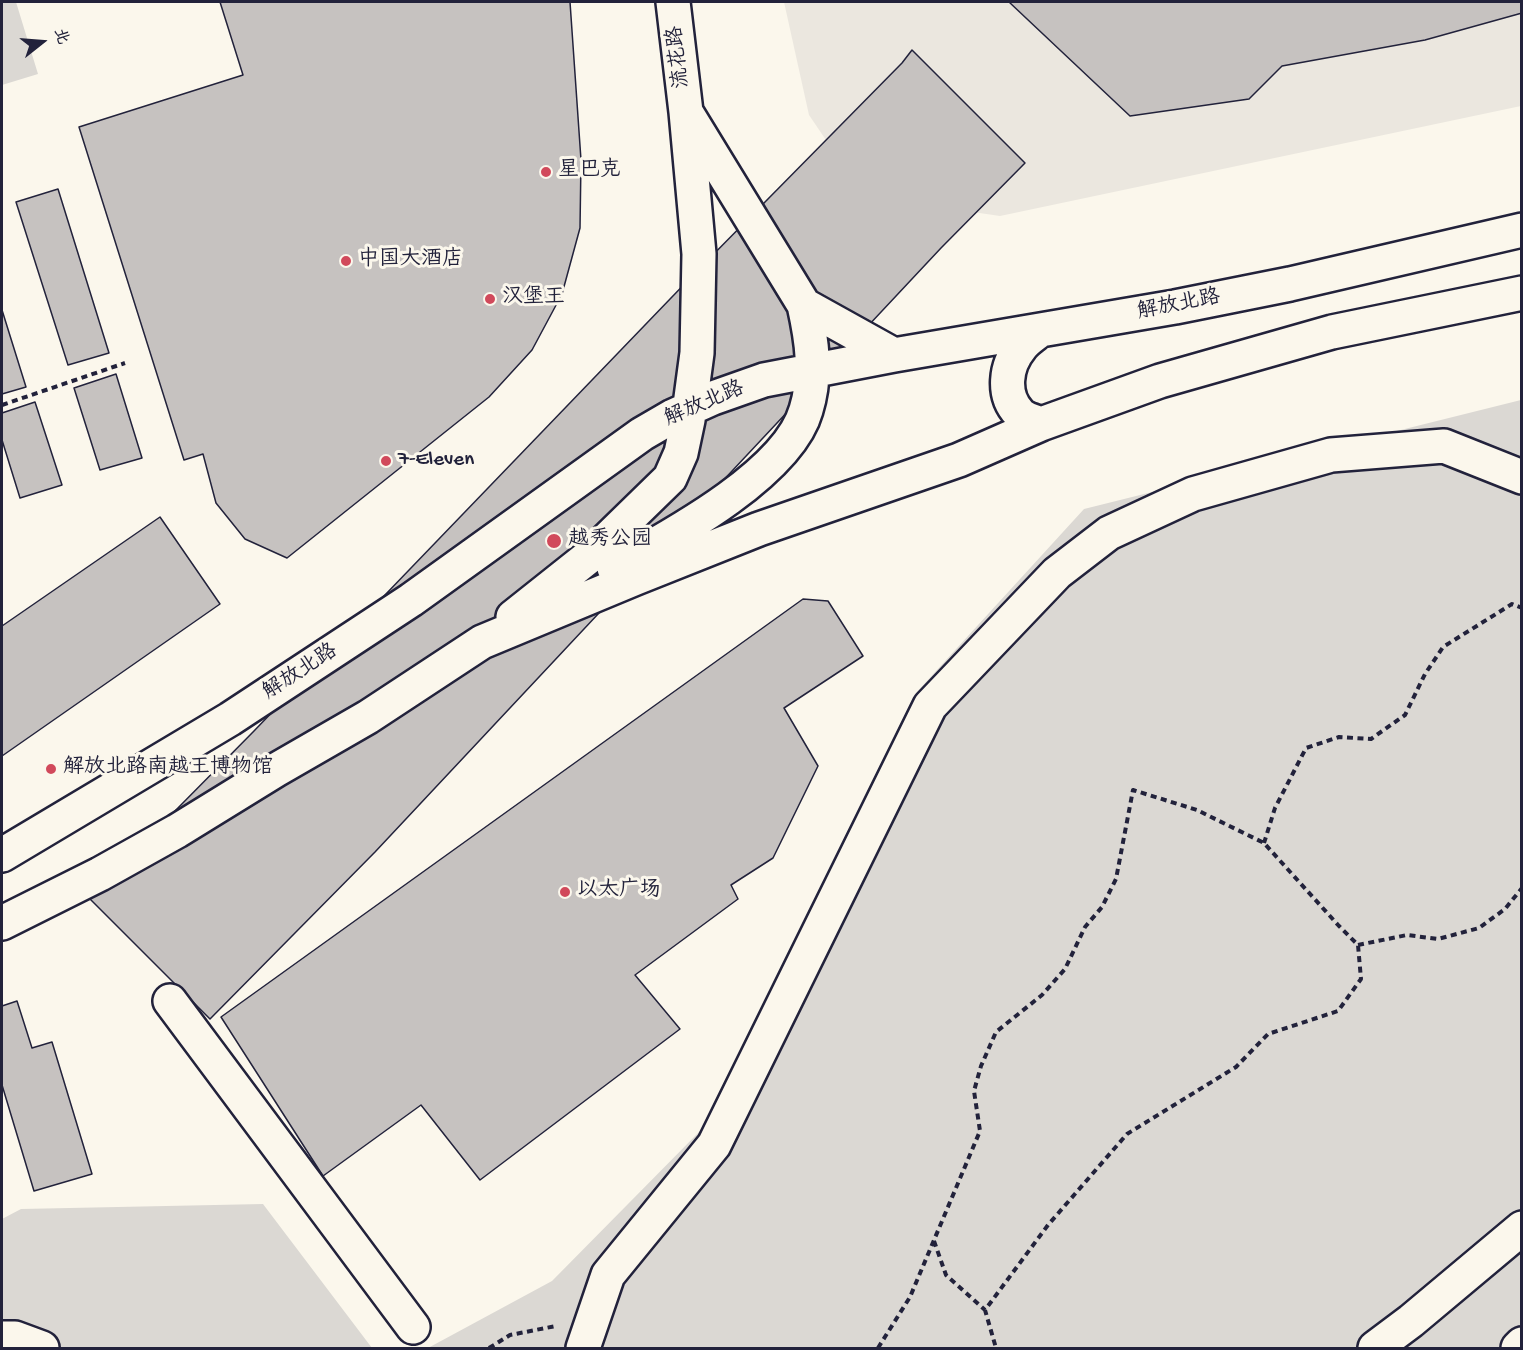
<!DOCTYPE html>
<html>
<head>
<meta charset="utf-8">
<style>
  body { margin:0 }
  #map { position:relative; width:1523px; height:1350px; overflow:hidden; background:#fbf7ec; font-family:"Gochi Hand","LXGW WenKai TC",sans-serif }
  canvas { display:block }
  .frame { position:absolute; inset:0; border:3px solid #22223b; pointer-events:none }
  .north { position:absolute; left:12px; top:12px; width:60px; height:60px; -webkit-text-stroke:4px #fbf7ec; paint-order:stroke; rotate:73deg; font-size:16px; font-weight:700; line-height:24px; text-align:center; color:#22223b }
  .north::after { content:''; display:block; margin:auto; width:21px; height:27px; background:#22223b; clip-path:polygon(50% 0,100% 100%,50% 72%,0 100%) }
</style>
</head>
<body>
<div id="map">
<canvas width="1523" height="1350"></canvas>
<div class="frame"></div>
<div class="north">北</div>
</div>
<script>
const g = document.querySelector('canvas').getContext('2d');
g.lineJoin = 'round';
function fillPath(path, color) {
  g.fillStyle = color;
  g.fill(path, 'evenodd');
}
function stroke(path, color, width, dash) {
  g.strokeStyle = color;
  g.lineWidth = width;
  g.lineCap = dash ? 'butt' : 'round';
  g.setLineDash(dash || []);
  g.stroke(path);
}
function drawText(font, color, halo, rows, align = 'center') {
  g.font = font + ' "Gochi Hand","LXGW WenKai TC",sans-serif';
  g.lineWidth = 6;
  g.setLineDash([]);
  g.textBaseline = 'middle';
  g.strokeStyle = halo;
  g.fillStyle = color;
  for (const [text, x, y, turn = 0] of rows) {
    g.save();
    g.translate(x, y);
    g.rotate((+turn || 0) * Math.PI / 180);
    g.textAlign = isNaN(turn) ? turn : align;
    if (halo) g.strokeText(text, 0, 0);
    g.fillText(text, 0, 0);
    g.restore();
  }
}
fillPath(new Path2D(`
  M784 2H1521V106L1000 216 864 196 809 115Z`), '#ebe7df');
fillPath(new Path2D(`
  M2 2H16L38 74 2 85Z
  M1521 400V1348H428L552 1281 702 1129 915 694 1084 509Z
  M263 1204 372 1348H2V1219L21 1209Z`), '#dbd8d3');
const building = new Path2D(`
  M220 2H570L581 160 580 228 562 294 532 350 489 397 287 558 245 539 216 503 203 454 184 460 79 127 243 75Z
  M1009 2H1522V13L1425 40 1282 66 1249 99 1130 116Z
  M912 50 1025 163 941 248 375 852 210 1019 89 898 254 731 697 271 902 63Z
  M58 189 109 353 68 365 16 202Z
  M2 310 26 387 2 394Z
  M116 374 142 458 100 470 74 388Z
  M35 402 62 485 20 498 2 440V413Z
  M160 517 220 604 2 756V626Z
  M803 599 828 601 863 656 784 708 818 766 773 858 731 885 738 899 635 975 680 1029 480 1180 421 1105 323 1176 221 1017Z
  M17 1001 32 1048 52 1042 92 1174 34 1191 2 1085V1006Z`);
fillPath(building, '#c6c2c0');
stroke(building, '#22223b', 1.5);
const minor = new Path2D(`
  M170 1001 413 1327
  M2 1338H15L42 1348
  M583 1348 608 1275 714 1145 930 706 1057 573 1109 533 1193 494 1331 455 1444 446 1522 477
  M1375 1348 1411 1321 1522 1228
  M1518 1348 1522 1344`);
const major = new Path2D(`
  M804 305 894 355
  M1039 331C1033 336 1025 341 1021 347 1005 366 1002 395 1019 413 1024 419 1034 421 1041 424
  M614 568C670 537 788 474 806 410 817 374 812 341 804 305L686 112
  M513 617 591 555 670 478 681 453 688 420 697 353 699 254 686 112 673 2
  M2 855 230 719 411 600 642 434 673 416 713 398 764 380 894 355 1175 307 1290 284 1522 230
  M2 923 100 874 177 831 276 770 368 717 482 642 636 578 759 529 959 460 1041 424 1160 381 1332 332 1522 293`);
stroke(minor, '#22223b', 38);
stroke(major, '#22223b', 38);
stroke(new Path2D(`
  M2 405 125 363
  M1264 843 1275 808 1306 748 1339 737 1371 739 1405 715 1425 674 1443 647 1512 604 1522 608
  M1358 945 1407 935 1438 939 1479 928 1505 909 1522 888
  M934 1241 946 1275 985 1310
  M489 1348 510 1335 556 1326
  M878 1348 910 1297 980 1131 974 1091 981 1066 996 1032 1042 995 1065 969 1085 927 1102 907 1116 879 1133 790 1197 810 1264 843 1339 926 1358 945 1361 979 1338 1011 1268 1034 1236 1067 1127 1134 1048 1225 985 1310 996 1348`), '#22223b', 4, [6, 4.5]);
stroke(minor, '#fbf7ec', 33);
stroke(major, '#fbf7ec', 33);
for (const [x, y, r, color] of [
  [546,172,6,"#d1495b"],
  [346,261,6,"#d1495b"],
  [490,299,6,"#d1495b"],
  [386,461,6,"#d1495b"],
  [554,541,8,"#d1495b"],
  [51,769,6,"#d1495b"],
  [565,892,6,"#d1495b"]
]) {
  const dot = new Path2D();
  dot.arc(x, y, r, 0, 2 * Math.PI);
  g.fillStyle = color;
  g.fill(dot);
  stroke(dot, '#fbf7ec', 2);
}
drawText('21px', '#22223b', '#fbf7ec', [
  ["流花路",680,57,-97],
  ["解放北路",1179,306,-11],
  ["解放北路",705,405,-23],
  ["解放北路",301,673,-33]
]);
drawText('21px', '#22223b', '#fbf7ec', [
  ["星巴克",558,172],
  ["中国大酒店",358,261],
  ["汉堡王",502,299],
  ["7-Eleven",398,461],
  ["越秀公园",568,541],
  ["解放北路南越王博物馆",63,769],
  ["以太广场",577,892]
], 'left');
</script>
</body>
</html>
